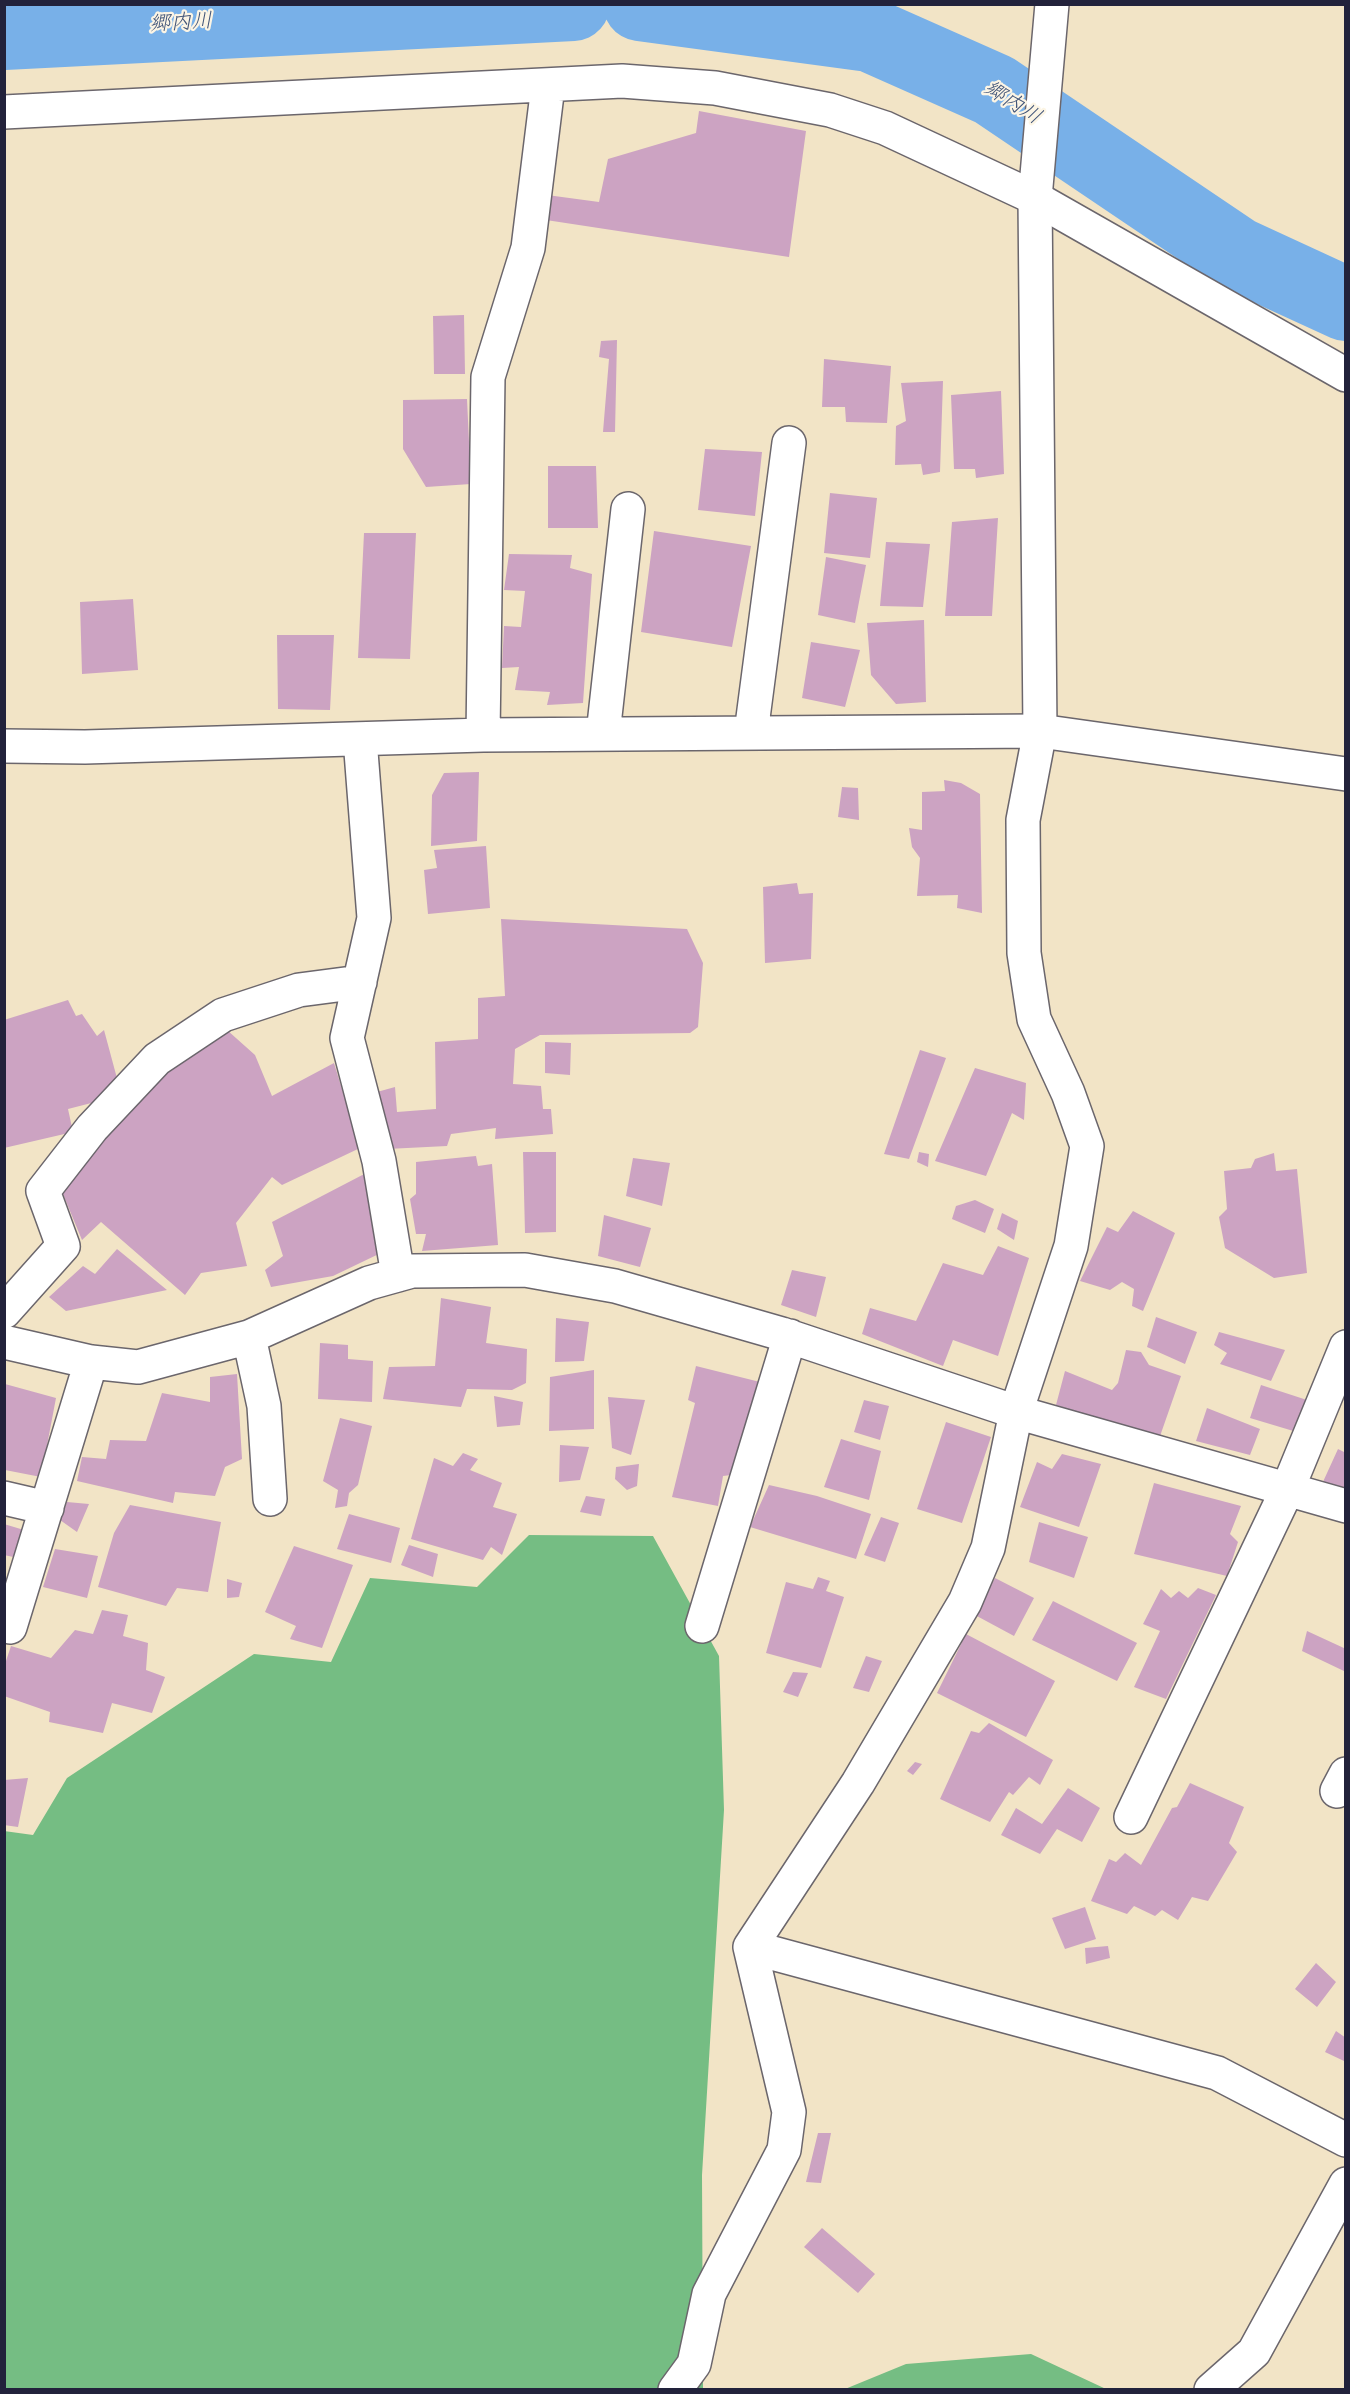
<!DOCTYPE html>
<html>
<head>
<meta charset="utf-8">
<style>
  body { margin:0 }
  #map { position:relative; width:1350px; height:2394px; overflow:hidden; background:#f2e4c6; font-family:Mynerve,sans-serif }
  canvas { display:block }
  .frame { position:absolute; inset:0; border:6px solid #22223b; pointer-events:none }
</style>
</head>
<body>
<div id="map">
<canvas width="1350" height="2394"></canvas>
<div class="frame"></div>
</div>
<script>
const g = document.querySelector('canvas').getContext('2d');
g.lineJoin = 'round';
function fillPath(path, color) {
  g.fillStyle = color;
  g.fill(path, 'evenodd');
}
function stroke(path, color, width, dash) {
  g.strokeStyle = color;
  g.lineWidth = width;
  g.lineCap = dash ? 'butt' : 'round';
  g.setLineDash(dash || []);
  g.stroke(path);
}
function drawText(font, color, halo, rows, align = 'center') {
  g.font = font + ' Mynerve,"Klee One",sans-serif';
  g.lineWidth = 4.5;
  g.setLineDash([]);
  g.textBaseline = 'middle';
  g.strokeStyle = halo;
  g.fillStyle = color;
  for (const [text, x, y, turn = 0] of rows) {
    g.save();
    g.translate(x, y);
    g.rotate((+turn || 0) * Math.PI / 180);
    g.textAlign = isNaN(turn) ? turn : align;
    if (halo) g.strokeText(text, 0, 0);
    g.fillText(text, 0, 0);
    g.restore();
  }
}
fillPath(new Path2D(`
  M529 1535 653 1536 719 1656 724 1810 702 2175 703 2389H5L4 1831 33 1835 67 1778 254 1654 331 1662 370 1578 477 1587Z
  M1031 2354 1106 2389H845L906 2364Z`), '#75bd83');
stroke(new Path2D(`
  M640 4 870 35 994 90 1237 254 1346 304
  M4 33 573 4`), '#78b0e8', 74);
fillPath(new Path2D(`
  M699 111 806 131 789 257 546 220 547 195 599 202 608 159 696 133Z
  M464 315 465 374H434L433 316Z
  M617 340 615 432H603L609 359 599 357 601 341Z
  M824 359 891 366 887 423 846 422 845 407H822Z
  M943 381 940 472 923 475 921 464 895 465 896 426 906 421 901 383Z
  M1001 391 1004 474 976 478 975 469H954L951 395Z
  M467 399 471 484 426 487 403 449V400Z
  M705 449 762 452 755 516 698 510Z
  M548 466H596L598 528H548Z
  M830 493 877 498 870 558 824 553Z
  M998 518 992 616H945L952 522Z
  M654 531 751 546 732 647 641 632Z
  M364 533H416L410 659 358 658Z
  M886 542 930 544 923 607 880 606Z
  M509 554 572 555 570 568 592 574 583 703 547 705 550 692 515 690 519 667 502 668 504 626 521 627 525 591 504 590Z
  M826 557 866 565 855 623 818 615Z
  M133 599 138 670 82 674 80 602Z
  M924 620 926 702 896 704 871 675 867 623Z
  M277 635H334L330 710 278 709Z
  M811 642 860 650 845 707 802 698Z
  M479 772 477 841 431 846 432 795 444 773Z
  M944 780 961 783 980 794 982 913 957 908 958 895 917 896 920 858 912 847 909 828 922 830V792L945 791Z
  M842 787 858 788 859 820 838 817Z
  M486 846 490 908 428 914 424 870 437 868 434 850Z
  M797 883 799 894 813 893 811 959 765 963 763 887Z
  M501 919 687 929 703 963 698 1027 690 1033 540 1035 515 1049 513 1084 541 1086 543 1109H551L553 1134 495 1139 496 1128 451 1134 447 1146 387 1149 377 1092 395 1087 397 1112 436 1109 435 1042 478 1039V998L505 996Z
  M68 1000 76 1016 82 1014 97 1036 104 1030 118 1082 103 1100 68 1109 73 1132 4 1148V1020Z
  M227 1030 255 1055 272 1096 334 1063 360 1148 282 1185 272 1177 236 1223 247 1266 201 1273 185 1295 101 1222 82 1240 60 1187 164 1068Z
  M545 1042 571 1043 570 1075 545 1073Z
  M920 1050 946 1058 909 1159 884 1154Z
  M975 1068 1026 1083 1024 1120 1012 1113 986 1176 935 1161Z
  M523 1152H556V1232L525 1233Z
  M919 1152 929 1154 928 1167 917 1162Z
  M1274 1153 1276 1171 1297 1169 1307 1273 1274 1278 1225 1248 1219 1217 1227 1209 1224 1171 1251 1168 1255 1159Z
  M476 1156 478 1166 492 1164 498 1245 422 1251 426 1234H416L410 1199 416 1194V1162Z
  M633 1158 670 1163 662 1206 626 1196Z
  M370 1171 385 1251 333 1276 271 1287 265 1270 283 1256 272 1222Z
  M975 1200 994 1209 985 1233 952 1219 956 1206Z
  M1133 1211 1175 1233 1143 1311 1132 1306 1134 1289 1122 1282 1110 1290 1080 1281 1107 1227 1118 1232Z
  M1002 1213 1018 1221 1014 1240 997 1229Z
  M604 1215 651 1228 640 1267 598 1256Z
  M998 1246 1029 1258 998 1356 953 1340 943 1366 862 1334 870 1308 916 1321 943 1263 983 1275Z
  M117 1249 167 1290 66 1311 49 1297 83 1266 95 1274Z
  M792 1270 826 1277 816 1317 781 1305Z
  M441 1298 491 1307 486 1343 527 1349 526 1383 512 1390 467 1389 461 1407 383 1399 389 1367 435 1366Z
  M1156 1317 1197 1332 1185 1364 1147 1347Z
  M556 1318 589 1322 584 1361 555 1362Z
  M1219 1332 1285 1350 1271 1381 1220 1364 1227 1353 1214 1345Z
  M320 1343 348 1345V1359L373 1361 372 1402 318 1399Z
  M1126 1350 1141 1352 1149 1365 1181 1376 1159 1439 1056 1405 1065 1371 1112 1390 1118 1383Z
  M696 1366 760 1382 740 1474 723 1476 718 1506 672 1497 695 1403 688 1400Z
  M594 1370V1429L549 1431 550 1377Z
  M237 1374 242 1459 225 1467 215 1496 175 1492 173 1503 77 1481 82 1457 106 1459 110 1440 146 1441 162 1393 210 1402V1377Z
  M5 1384 56 1398 41 1477 5 1470Z
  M1261 1385 1310 1401 1300 1433 1250 1418Z
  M494 1396 523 1402 520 1425 497 1427Z
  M608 1397 645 1400 631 1455 612 1448Z
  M864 1400 889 1406 880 1440 854 1432Z
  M1207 1408 1260 1429 1250 1455 1196 1441Z
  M340 1418 372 1426 358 1485 349 1493 347 1506 335 1508 338 1490 323 1481Z
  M946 1422 991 1437 962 1523 917 1509Z
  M841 1439 881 1451 869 1500 824 1487Z
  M560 1445 589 1447 580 1480 559 1482Z
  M1338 1449 1346 1453V1491L1322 1484Z
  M463 1453 478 1459 470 1470 502 1483 493 1507 517 1514 502 1555 491 1547 483 1560 411 1539 434 1458 453 1466Z
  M1062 1454 1101 1464 1079 1527 1020 1507 1037 1462 1052 1469Z
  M639 1464 637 1486 627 1490 615 1479 616 1467Z
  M1154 1483 1241 1506 1230 1534 1238 1542 1227 1576 1134 1554Z
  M769 1485 817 1496 871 1514 856 1559 750 1527Z
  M586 1496 605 1499 601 1516 580 1512Z
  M67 1502 89 1504 77 1532 60 1520Z
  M130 1505 221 1522 208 1592 177 1588 166 1606 98 1587 114 1533Z
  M349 1514 400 1528 391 1563 337 1549Z
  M881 1517 899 1523 885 1562 864 1555Z
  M1039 1522 1088 1537 1074 1578 1029 1562Z
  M4 1524 24 1530 18 1558 4 1555Z
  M409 1545 438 1554 433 1577 401 1565Z
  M294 1546 353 1565 322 1648 290 1639 296 1626 265 1612Z
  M55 1549 98 1556 87 1598 43 1587Z
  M818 1577 830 1581 826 1591 844 1597 821 1668 766 1653 786 1582 813 1589Z
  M995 1578 1034 1598 1014 1636 975 1615Z
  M227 1579 242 1583 239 1597 227 1598Z
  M1198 1588 1216 1595 1166 1699 1134 1687 1160 1631 1143 1624 1161 1589 1171 1598 1179 1591 1188 1598Z
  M1053 1601 1137 1643 1117 1681 1032 1640Z
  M102 1610 128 1615 123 1636 148 1643 146 1670 165 1677 152 1713 112 1703 103 1733 49 1722 50 1712 4 1696V1667L11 1646 51 1658 75 1630 93 1634Z
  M1307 1631 1346 1649V1672L1302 1651Z
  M966 1634 1055 1681 1026 1737 937 1693Z
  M866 1656 882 1661 869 1692 853 1688Z
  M793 1672 808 1673 798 1697 783 1692Z
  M989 1723 1053 1760 1040 1785 1029 1777 1013 1795 1009 1792 990 1822 940 1799 971 1731 979 1733Z
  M915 1762 922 1764 913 1775 907 1771Z
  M28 1778 18 1827 4 1825V1780Z
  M1190 1783 1244 1807 1229 1843 1237 1852 1208 1901 1192 1897 1178 1920 1162 1910 1155 1916 1134 1906 1127 1914 1091 1901 1109 1859 1116 1862 1125 1853 1141 1865 1172 1808 1177 1807Z
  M1068 1788 1100 1808 1082 1842 1057 1829 1040 1854 1001 1835 1016 1808 1042 1824Z
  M1085 1907 1096 1939 1065 1949 1052 1918Z
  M1108 1946 1110 1958 1086 1964 1085 1948Z
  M1316 1963 1336 1982 1317 2007 1295 1989Z
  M1336 2031 1346 2038 1344 2061 1325 2052Z
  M818 2133H831L821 2183 806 2182Z
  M822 2228 875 2274 858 2293 804 2247Z`), '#cca3c2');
const street = new Path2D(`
  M4 112 622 81 715 88 830 110 885 128 1035 198 1346 375
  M751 733 789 443
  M603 734 628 509
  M483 735 488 377 528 248 548 86
  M360 739 374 918 347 1038 379 1161 398 1275
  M4 746 85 747 483 735 1040 731 1023 820 1024 953 1034 1019 1068 1093 1087 1146 1071 1246 1016 1412 988 1548 965 1602 858 1783 750 1947 789 2112 784 2150 709 2294 694 2364 675 2390
  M4 1312 63 1246 43 1191 92 1128 157 1059 223 1015 299 990 360 982
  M249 1337 264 1406 270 1499
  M4 1342 91 1362 138 1367 249 1337 369 1283 412 1271 525 1270 615 1286 782 1334 1016 1412 1346 1506
  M4 1498 47 1508
  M702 1626 790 1336
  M10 1627 91 1362
  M1337 1791 1346 1774
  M1131 1817 1288 1488 1346 1347
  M750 1947 1217 2073 1346 2140
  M1211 2390 1254 2352 1346 2184`);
const secondary = new Path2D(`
  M1052 4 1035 198 1040 731 1346 774`);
stroke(street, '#6b666c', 36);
stroke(secondary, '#6b666c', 36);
stroke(street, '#fff', 33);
stroke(secondary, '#fff', 33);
drawText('italic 21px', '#405478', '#fcf5e5', [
  ["郷内川",181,24,-3],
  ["郷内川",1012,104,32]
]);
</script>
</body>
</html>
